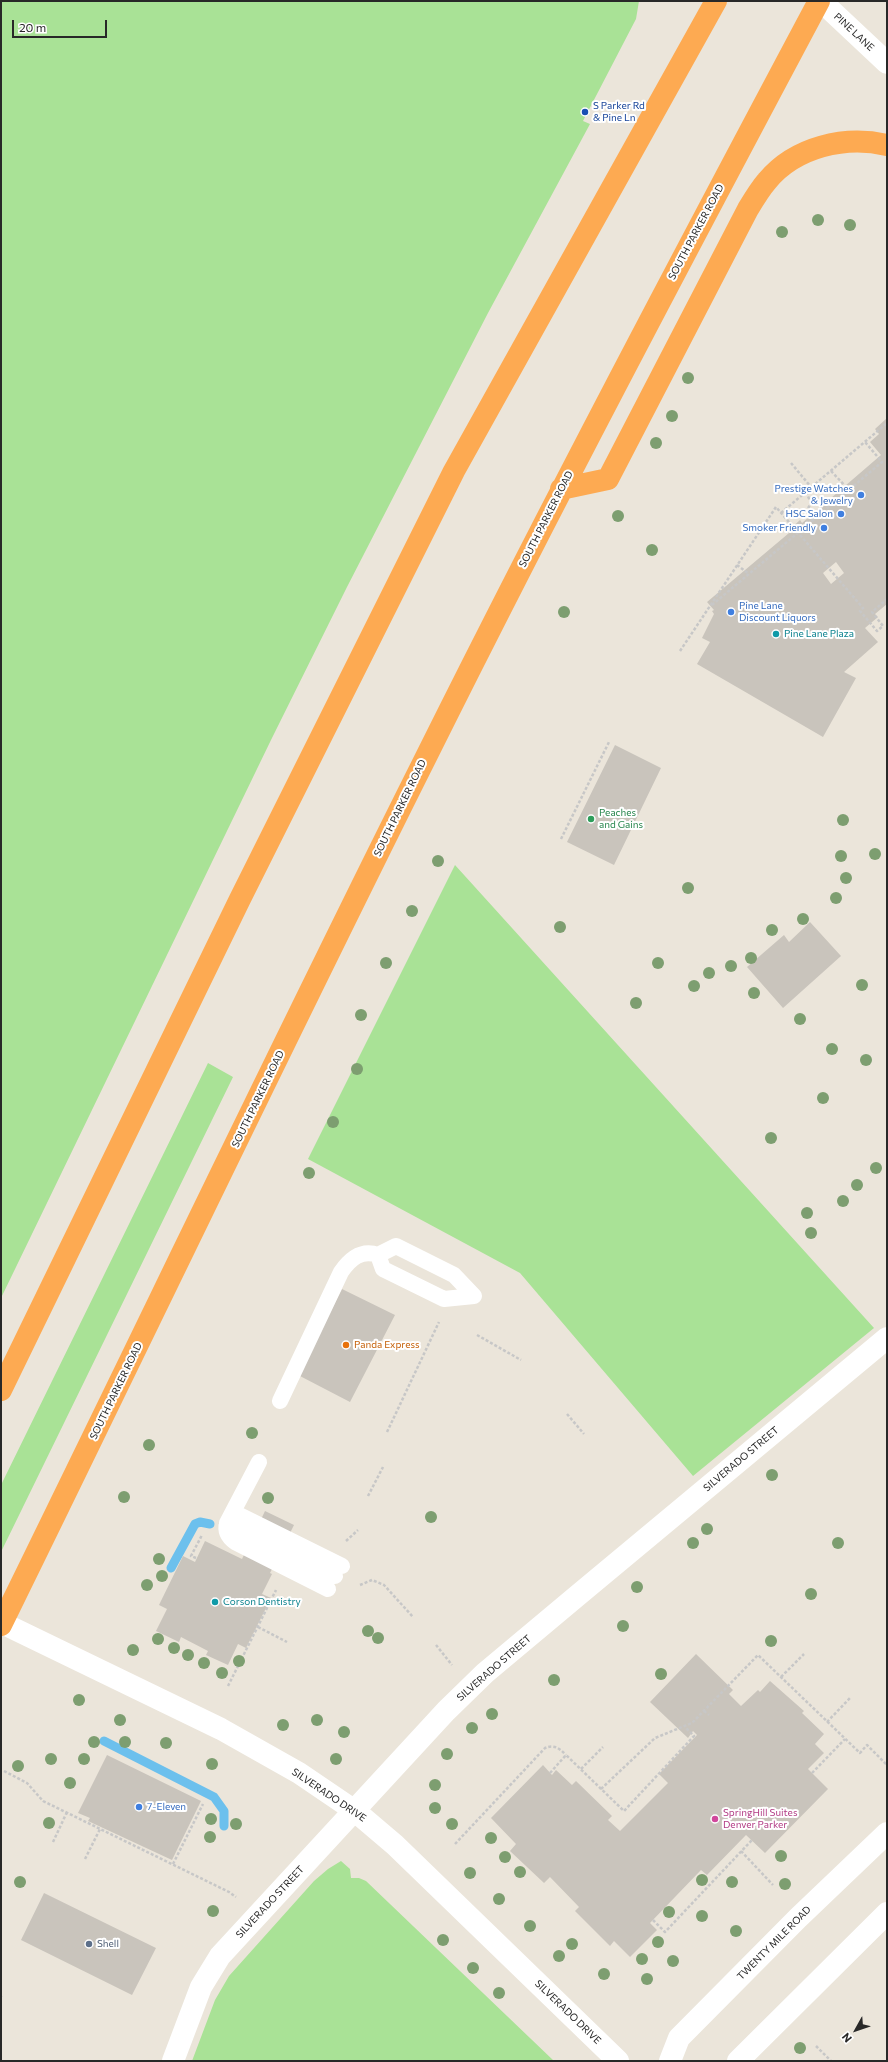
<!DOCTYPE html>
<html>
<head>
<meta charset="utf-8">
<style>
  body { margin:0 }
  #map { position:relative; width:888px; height:2062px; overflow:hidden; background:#ebe5da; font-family:Commissioner,sans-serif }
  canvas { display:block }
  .frame { position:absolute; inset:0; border:2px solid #282828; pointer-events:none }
  .north { position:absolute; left:836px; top:2010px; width:40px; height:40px; -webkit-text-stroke:3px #fff; paint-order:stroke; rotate:230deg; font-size:11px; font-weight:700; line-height:16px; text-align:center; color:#282828 }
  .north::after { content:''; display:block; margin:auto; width:14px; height:18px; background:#282828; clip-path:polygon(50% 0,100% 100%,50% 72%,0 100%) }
  .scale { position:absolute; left:12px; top:20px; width:95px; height:18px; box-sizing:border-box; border:2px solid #282828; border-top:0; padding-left:5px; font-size:12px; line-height:14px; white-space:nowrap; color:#282828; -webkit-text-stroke:3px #fff; paint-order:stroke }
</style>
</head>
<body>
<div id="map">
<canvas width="888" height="2062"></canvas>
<div class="frame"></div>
<div class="north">N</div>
<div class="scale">20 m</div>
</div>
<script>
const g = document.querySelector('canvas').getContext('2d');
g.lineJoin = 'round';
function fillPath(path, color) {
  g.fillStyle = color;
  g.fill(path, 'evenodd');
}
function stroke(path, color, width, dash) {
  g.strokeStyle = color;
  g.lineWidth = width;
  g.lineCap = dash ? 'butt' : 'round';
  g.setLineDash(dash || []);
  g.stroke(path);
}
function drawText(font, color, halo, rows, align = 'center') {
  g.font = font + ' Commissioner,sans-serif';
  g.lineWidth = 4;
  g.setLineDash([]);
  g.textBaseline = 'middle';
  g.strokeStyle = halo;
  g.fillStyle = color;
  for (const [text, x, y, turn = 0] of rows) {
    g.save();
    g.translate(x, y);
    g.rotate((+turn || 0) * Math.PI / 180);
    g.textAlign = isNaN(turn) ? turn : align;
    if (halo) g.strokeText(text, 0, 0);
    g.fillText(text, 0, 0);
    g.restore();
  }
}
fillPath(new Path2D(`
  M1 1H639L636 19 583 121 590 124 488 313 347 587 271 740 1 1298Z
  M455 865 874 1328 693 1476 520 1273 308 1159Z
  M208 1063 233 1077 1 1552V1485Z
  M341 1861 350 1869 351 1878H359L366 1881 554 2061H192L215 2000 229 1976 314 1881 328 1869Z`), '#a9e296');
stroke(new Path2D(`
  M171 1568 195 1524 200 1522 210 1524
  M104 1741 214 1797 224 1811V1826`), '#6cc0ed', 9);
fillPath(new Path2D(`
  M887 418V604L875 614 878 617 865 628 878 642 844 672 856 678 823 737 697 664 710 642 702 638 714 614 712 611 714 610 707 602 789 533 787 532 800 520 802 523 881 455 870 442 879 434 875 429ZM836 562 844 573 831 584 823 573Z
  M615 745 661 768 614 865 567 842Z
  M810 922 841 956 783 1008 747 967 784 935 789 942Z
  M342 1289 395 1315 350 1402 298 1375Z
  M265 1511 294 1525 270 1573 272 1574 262 1594 271 1598 246 1648 238 1644 228 1665 206 1655 208 1651 181 1637 179 1642 156 1631 167 1609 159 1605 183 1556 195 1562 205 1541 242 1559Z
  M696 1654 733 1690 729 1694 741 1706 758 1690 760 1692 770 1681 804 1711 802 1713 824 1734 815 1744 824 1753 808 1769 828 1789 765 1853 746 1835 707 1875 701 1870 650 1923 657 1930 630 1957 614 1941 610 1946 575 1911 579 1907 550 1877 544 1883 510 1851 516 1844 491 1818 543 1765 552 1775 556 1770 572 1785 576 1781 612 1816 608 1820 620 1831 668 1783 659 1774 697 1735 693 1731 688 1738 650 1702Z
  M107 1755 201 1801 172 1860 88 1821 90 1818 78 1813Z
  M44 1893 156 1948 132 1995 21 1940Z`), '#c9c4bc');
stroke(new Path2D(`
  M791 463 811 487
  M831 471 849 490
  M806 492 811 503 806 512 813 520
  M781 513 887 423
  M737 565 749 574
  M712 605 882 462 865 442
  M680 651 776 507 863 608 860 611 877 631 883 626 872 612 887 599
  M561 839 609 742
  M477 1335 521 1360
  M567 1414 584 1434
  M387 1432 439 1322
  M368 1496 383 1467
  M346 1541 358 1530
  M196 1558 191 1556 202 1535
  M360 1585 372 1580 384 1585 413 1617
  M258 1627 287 1642
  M436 1645 452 1665
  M781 1677 804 1654
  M228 1686 276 1590
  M704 1711 709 1715
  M827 1722 850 1698
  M581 1769 603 1747
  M4 1771 27 1783 43 1801 229 1892 236 1897
  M550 1773 566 1755 624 1811 694 1736 685 1727
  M812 1773 845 1739
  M601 1789 655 1738 692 1723 758 1655 860 1753 867 1745 887 1765
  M53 1842 67 1812
  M455 1844 545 1748C555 1744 560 1749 566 1755
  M741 1851 773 1885
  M85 1859 100 1829
  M173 1864 203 1804
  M653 1920 665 1932 752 1840
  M1 1997V1996
  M816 2046 831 2061`), '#c7c7c7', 2.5, [3, 2]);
stroke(new Path2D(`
  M378 1255 383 1269 444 1299 474 1296
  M280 1401 341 1272C350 1259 361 1249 378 1255L396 1246 454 1275 474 1296
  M259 1462 227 1523C225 1531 228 1537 235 1542L328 1589
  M233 1512 342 1566
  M227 1523 335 1576`), '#fff', 16);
stroke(new Path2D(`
  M173 2061 201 1987 220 1956 446 1711 485 1673 577 1596 887 1338`), '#fff', 22);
stroke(new Path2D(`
  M821 1 887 63
  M2 1623 221 1729 299 1773 355 1811 395 1845 618 2061
  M670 2061 679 2038 798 1918 887 1833
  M738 2061 887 1913`), '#fff', 22);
stroke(new Path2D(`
  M561 489 608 479 748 209C754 199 760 189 767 181 795 147 845 135 887 145
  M1 1390 240 899 454 471 716 1
  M1 1625C143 1336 282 1044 427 755 553 502 686 251 819 1`), '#fdaa52', 22);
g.fillStyle = '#7d9e70';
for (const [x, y] of [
  [818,220],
  [850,225],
  [782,232],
  [688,378],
  [672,416],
  [656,443],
  [618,516],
  [652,550],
  [564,612],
  [843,820],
  [875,854],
  [841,856],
  [438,861],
  [846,878],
  [688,888],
  [836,898],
  [412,911],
  [803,919],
  [560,927],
  [772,930],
  [751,958],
  [386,963],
  [658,963],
  [731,966],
  [709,973],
  [862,985],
  [694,986],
  [754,993],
  [636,1003],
  [361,1015],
  [800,1019],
  [832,1049],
  [866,1060],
  [357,1069],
  [823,1098],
  [333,1122],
  [771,1138],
  [876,1168],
  [309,1173],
  [857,1185],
  [843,1201],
  [807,1213],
  [811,1233],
  [252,1433],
  [149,1445],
  [772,1475],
  [124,1497],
  [268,1498],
  [431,1517],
  [707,1529],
  [693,1543],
  [838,1543],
  [159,1559],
  [162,1576],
  [147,1585],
  [637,1587],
  [811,1594],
  [623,1626],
  [368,1631],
  [378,1638],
  [158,1639],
  [771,1641],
  [174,1648],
  [133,1650],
  [188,1655],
  [239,1661],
  [204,1663],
  [222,1673],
  [661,1674],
  [554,1680],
  [79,1700],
  [492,1714],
  [120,1720],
  [317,1720],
  [283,1725],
  [472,1728],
  [344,1732],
  [94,1742],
  [125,1742],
  [166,1743],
  [447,1754],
  [51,1759],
  [84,1759],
  [336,1759],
  [212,1764],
  [18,1766],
  [70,1783],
  [435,1785],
  [435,1808],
  [211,1819],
  [49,1823],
  [236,1824],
  [452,1824],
  [210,1837],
  [491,1838],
  [781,1856],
  [505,1857],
  [520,1872],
  [470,1873],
  [702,1880],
  [20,1882],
  [732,1882],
  [785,1884],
  [499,1899],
  [213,1911],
  [669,1912],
  [702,1916],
  [530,1926],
  [736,1931],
  [443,1940],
  [658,1942],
  [572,1944],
  [559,1956],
  [642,1959],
  [673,1961],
  [473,1968],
  [604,1974],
  [647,1979],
  [499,1993],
  [800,2048]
]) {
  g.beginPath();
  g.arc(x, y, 6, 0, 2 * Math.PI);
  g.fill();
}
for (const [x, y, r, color] of [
  [585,112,4,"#1a4fb4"],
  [861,495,4,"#3f7fe0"],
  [841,514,4,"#3f7fe0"],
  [824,528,4,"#3f7fe0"],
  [731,612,4,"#3f7fe0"],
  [776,634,4,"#0f9aa8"],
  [591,819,4,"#2e9e5b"],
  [346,1345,4,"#e8710a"],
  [215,1602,4,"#0f9aa8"],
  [139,1807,4,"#3f7fe0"],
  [715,1819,4,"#d1479c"],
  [89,1944,4,"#5c6f8a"]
]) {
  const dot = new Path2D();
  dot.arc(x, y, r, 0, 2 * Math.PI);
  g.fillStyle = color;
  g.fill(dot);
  stroke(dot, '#fff', 1.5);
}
drawText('10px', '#282828', '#fff', [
  ["PINE LANE",854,32,43],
  ["SOUTH PARKER ROAD",696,232,-62],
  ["SOUTH PARKER ROAD",546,519,-63],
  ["SOUTH PARKER ROAD",400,808,-64],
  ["SOUTH PARKER ROAD",258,1099,-64],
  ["SOUTH PARKER ROAD",116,1391,-64],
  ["SILVERADO STREET",741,1459,-40],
  ["SILVERADO STREET",494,1668,-41],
  ["SILVERADO DRIVE",329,1795,34],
  ["SILVERADO STREET",270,1902,-47],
  ["TWENTY MILE ROAD",774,1943,-45],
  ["SILVERADO DRIVE",568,2012,44]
]);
drawText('10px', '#164399', '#fff', [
  ["S Parker Rd",593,106],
  ["& Pine Ln",593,118]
], 'left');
drawText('10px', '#366cbe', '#fff', [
  ["Prestige Watches",853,489],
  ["& Jewelry",853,501],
  ["HSC Salon",833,514],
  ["Smoker Friendly",816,528],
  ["Pine Lane",739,606,"left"],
  ["Discount Liquors",739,618,"left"],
  ["7-Eleven",147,1807,"left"]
], 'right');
drawText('10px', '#0d838f', '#fff', [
  ["Pine Lane Plaza",784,634],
  ["Corson Dentistry",223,1602]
], 'left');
drawText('10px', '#27864d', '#fff', [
  ["Peaches",599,813],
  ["and Gains",599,825]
], 'left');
drawText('10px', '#c56008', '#fff', [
  ["Panda Express",354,1345]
], 'left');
drawText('10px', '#b23c85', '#fff', [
  ["SpringHill Suites",723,1813],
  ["Denver Parker",723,1825]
], 'left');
drawText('10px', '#4e5e75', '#fff', [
  ["Shell",97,1944]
], 'left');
</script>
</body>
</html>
